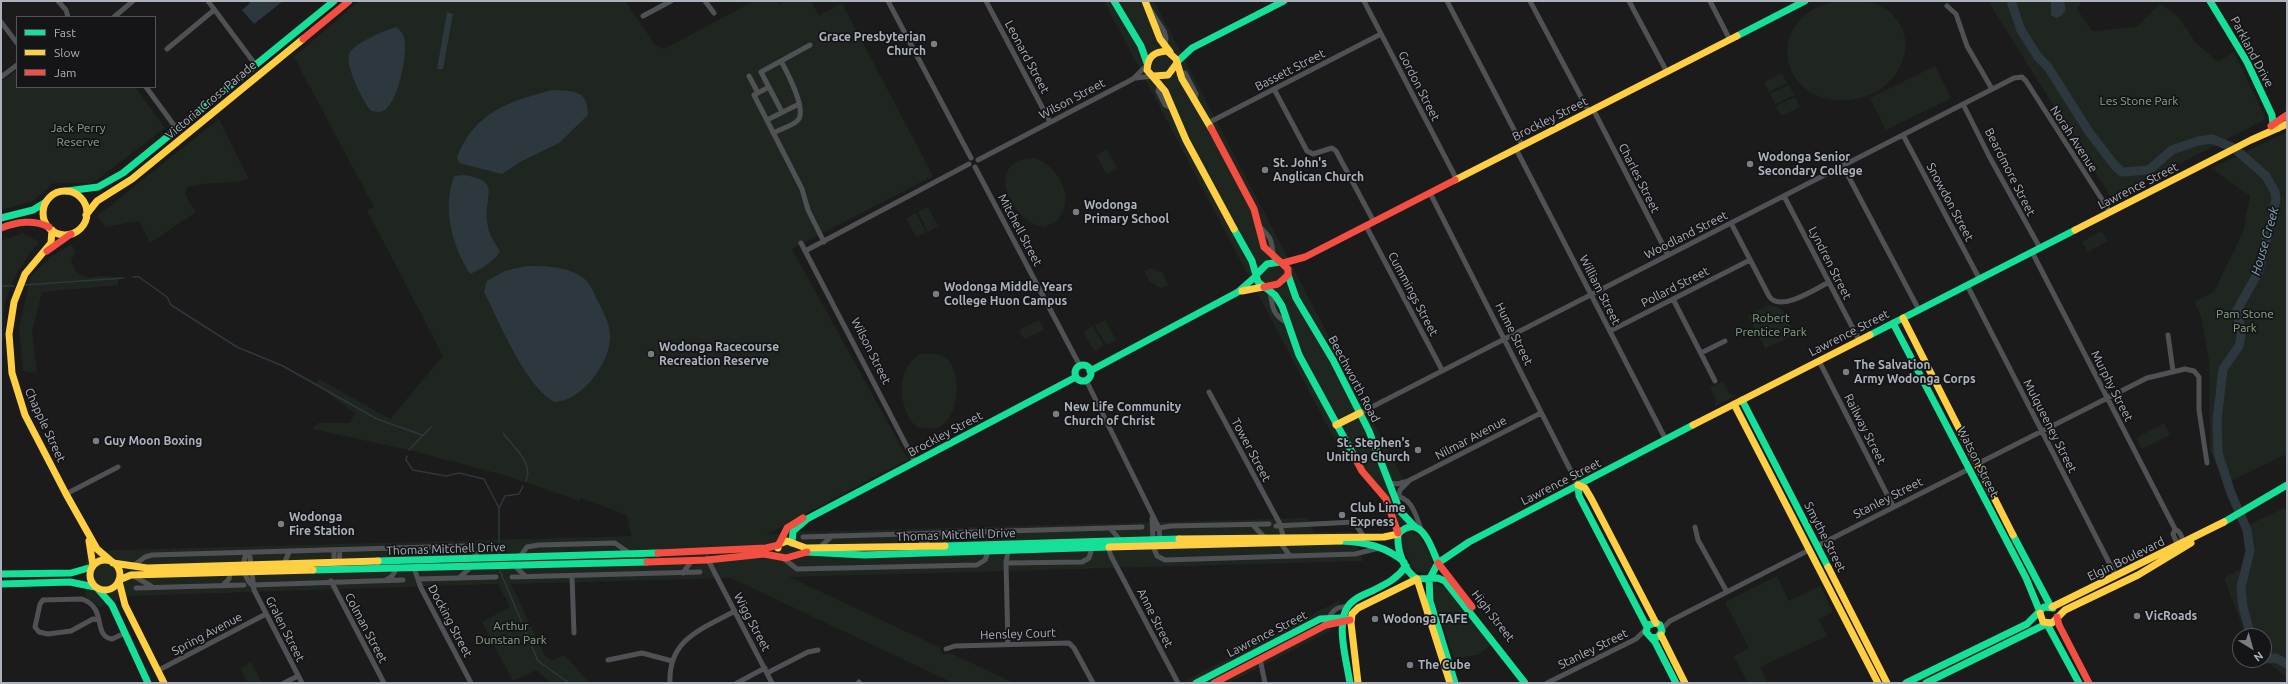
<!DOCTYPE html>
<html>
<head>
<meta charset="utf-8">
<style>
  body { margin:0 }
  #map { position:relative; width:2288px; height:684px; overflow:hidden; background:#1b1b1b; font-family:Ubuntu,sans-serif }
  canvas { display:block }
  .frame { position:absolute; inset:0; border:2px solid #acb3bc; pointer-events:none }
  .legend { position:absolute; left:16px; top:16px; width:140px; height:72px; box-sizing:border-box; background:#151517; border:1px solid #515459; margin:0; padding:5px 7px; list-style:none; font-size:12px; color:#acb3bc }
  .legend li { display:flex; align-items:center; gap:8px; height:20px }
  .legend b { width:20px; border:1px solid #515459 }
  .north { position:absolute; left:2232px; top:628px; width:40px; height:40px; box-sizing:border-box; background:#151517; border:1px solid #515459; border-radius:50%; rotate:143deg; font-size:11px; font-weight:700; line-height:16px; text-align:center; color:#acb3bc }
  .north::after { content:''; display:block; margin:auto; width:14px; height:18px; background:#797e84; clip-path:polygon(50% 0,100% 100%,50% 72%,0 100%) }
</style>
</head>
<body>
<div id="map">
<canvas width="2288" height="684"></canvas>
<div class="frame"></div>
<ul class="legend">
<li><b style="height:5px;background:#16e098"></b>Fast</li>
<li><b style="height:5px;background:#ffcf43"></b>Slow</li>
<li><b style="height:5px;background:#f24e42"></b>Jam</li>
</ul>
<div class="north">N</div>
</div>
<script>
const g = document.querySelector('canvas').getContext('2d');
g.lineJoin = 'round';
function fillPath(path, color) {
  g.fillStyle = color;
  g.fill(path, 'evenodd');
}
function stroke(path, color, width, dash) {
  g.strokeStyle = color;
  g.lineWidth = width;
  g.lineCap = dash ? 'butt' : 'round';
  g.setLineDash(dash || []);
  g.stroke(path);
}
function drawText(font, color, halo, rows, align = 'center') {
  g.font = font + ' Ubuntu,sans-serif';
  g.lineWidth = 3.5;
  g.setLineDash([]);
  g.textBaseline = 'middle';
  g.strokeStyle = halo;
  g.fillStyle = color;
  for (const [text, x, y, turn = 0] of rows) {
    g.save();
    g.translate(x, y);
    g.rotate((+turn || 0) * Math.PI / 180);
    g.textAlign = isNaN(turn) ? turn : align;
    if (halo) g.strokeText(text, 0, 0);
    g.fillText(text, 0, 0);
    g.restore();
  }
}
fillPath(new Path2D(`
  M364 1H625L656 46 664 49 754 1H777L778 5 786 1H811L819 16 842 3 933 176 792 249 908 459 766 535 798 532 1308 518 1314 532H1352L1363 561 789 577 939 647 943 655 950 653 1014 683H953L731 578 511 584 545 656 552 661 564 655 590 683H552L536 670 513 681 482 622 510 607 498 584 128 596 100 607 85 596 87 551 631 536 627 515 580 498V501L507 476 409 450 312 429 318 423H350L355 413 315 384 319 379 390 419 443 356 367 210 374 207 294 57 358 2Z
  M1104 1H1154L1403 479 1387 484 1406 523 1398 525 1387 496 1356 458 1347 463Z
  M1841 1C1848 1 1857 0 1865 1 1929 15 1912 94 1849 100 1774 106 1763 10 1841 1Z
  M1988 1H2082L2077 9 2092 31 2137 27 2160 4 2178 16 2195 42 2218 62 2234 52 2265 117 2264 120 2112 199Z
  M1935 66 1951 98 1886 130 1870 98Z
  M17 70V87H135L165 128 98 179 91 183H54L33 201 1 210V82Z
  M1782 73 1787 83 1769 92 1764 82Z
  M1789 85 1794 95 1775 104 1770 94Z
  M1795 97 1800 107 1781 116 1776 106Z
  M219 119 249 179C228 185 208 181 187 187L185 195 196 212 150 243 139 221 105 227 97 216Z
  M2287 132V454L2224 484 2210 450 2209 359 2201 316 2194 302 2214 292 2243 232 2250 196 2216 172 2214 167Z
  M1107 149 1118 169 1106 174 1096 155Z
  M1033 158C1057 163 1078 200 1057 220 1054 223 1048 225 1044 227 1010 222 983 160 1033 158Z
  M928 207 938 226 928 232 918 212Z
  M916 213 926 232 916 237 906 218Z
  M2102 231 2107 241 2088 252 2082 242Z
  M23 233 39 242C23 261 8 284 4 309 3 318 4 343 1 348V241Z
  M71 244 76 251 71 261 75 271 87 278 99 276 119 277 118 285 42 292 32 332 37 373 23 371 19 327 31 276 52 256Z
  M1151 268 1163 273 1168 285 1161 288 1149 281 1144 271Z
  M1769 305 1782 309 1795 335 1765 348 1748 316Z
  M1039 320 1044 330 1024 339 1019 330Z
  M1105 320 1116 340 1106 345 1095 325Z
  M1093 326 1104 346 1094 351 1083 332Z
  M921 354C928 354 937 353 943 356 964 366 960 419 939 427 933 430 923 428 917 427 897 410 895 366 921 354Z
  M1723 381 1730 394 1737 395 1714 407 1716 400 1710 388Z
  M2164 423 2170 435 2142 449 2136 438Z
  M2284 508 2287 513V678L2264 659V636H2246L2224 578 2236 571 2246 570 2250 551 2246 526Z
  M1410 532 1419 535 1432 558 1433 566 1426 573 1416 572 1402 547V537Z
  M1777 576 1789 601 1820 586 1833 612 1819 619 1827 636 1760 667 1768 683H1748L1734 656 1749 648 1725 602Z
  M1434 584 1443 585 1491 645 1478 655 1454 658 1432 595V587Z
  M1340 600 1330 631 1229 683H1181Z
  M251 662 262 683H248L240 668Z`), '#1f261f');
fillPath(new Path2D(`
  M252 1H283L254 24 242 10Z
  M2051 1H2064L2066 10 2061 16 2056 18 2051 15Z
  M447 12 453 14 443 69H437Z
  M397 27C399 30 403 33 404 37 408 53 399 98 386 109 382 113 377 112 371 111 363 102 345 66 349 54 353 44 386 29 397 27Z
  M553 90C574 91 588 90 588 115L559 143 520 162 502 174 459 163 457 157C475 112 509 101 553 90Z
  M464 175C501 181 485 193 487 220 488 233 493 241 500 251 494 262 481 269 470 274 452 245 442 209 454 176Z
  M526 266C545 266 566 266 582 277 589 282 594 292 597 300 603 311 609 322 610 334 612 361 582 401 555 402 526 388 499 321 484 292L487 281 505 271Z`), '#2d383e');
stroke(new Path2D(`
  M133 277H139L167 297 171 305 237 347 283 366 377 419 422 435
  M24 285 124 278
  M1 286H14
  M503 433C513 447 534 463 526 481
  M409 450 431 427
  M407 456 406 460 413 470 446 476 459 473 484 479 499 508
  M499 554V508L505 496 519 494 523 486
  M500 571 538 661 569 683`), '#2d383e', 1.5);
stroke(new Path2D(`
  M2011 1 2021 30 2038 57 2048 67 2089 132 2116 167 2122 172 2149 170 2172 150 2198 141 2212 139 2234 148 2266 176 2275 192 2276 200 2259 271 2236 312 2242 330 2239 346 2223 369 2217 421 2218 453 2231 493 2247 530 2250 551 2241 587 2243 607 2251 636
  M2264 659 2276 658 2287 664`), '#2d383e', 9);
stroke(new Path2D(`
  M58 1 66 10 68 17
  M208 1 255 64
  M705 1 714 13
  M888 1 971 158
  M986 1 1050 122
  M1364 1 1457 180
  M1447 1 1522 145
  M1530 1 1589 112
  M1629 1 1667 72
  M1710 1 1730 40
  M1148 6 1164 31 1166 38 1165 46
  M1947 6 1956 14 1967 46 1992 89
  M643 16 671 1
  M114 17 133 1
  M1 22 17 43
  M167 49 214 10
  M781 61 761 72 782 112
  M1179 75 1185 73 1196 94 1195 100
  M749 76 758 93
  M1 77 17 65
  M1136 78 1153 76
  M1160 83 1158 91 1165 105 1172 108
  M146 87 176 128
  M769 87 754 95 802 189 808 210 824 242
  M1274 89 1307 151 1313 154 1332 148 1336 151 1374 222
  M1963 104 1989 156 2040 248
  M1593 109 1668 255
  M767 120 799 104
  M1208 123 1381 34
  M773 133C780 129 793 126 798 120 807 110 787 72 781 61L810 45
  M1903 135 1979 278
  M1516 149 1666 440
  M978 160 1133 79 1147 65
  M1843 166 1919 310
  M975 167 1080 366
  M1430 193 1578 485
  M1784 196 1859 340
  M1731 223 1769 296C1779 313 1816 289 1829 282
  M1259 226C1274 241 1270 238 1274 258
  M1366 226 1442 370
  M801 243 915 462
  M807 250 969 164
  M2032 252 2175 529C2181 532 2183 537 2182 544L2176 541 2173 534 2175 529
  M1967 285 2116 576
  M1270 290C1272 305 1272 315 1286 322
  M1673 299 1715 381
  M1610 331 1750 260
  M2168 335 2173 371
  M1701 353 1725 341
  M1819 361 1893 506
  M1086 380 1159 528 1160 539
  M1209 392 1280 524 1283 536
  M1360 413 2014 78 2022 77 2026 81 2110 212
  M1977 464 2147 378 2185 369 2194 371 2199 377V410L2207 463
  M1389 483 1397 484 1408 481
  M66 494 118 467
  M1395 496C1412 497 1416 516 1421 529
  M1397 502 1400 490 1410 480 1541 413
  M1152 518 1153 539
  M1253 525 1264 537
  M1276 526 1354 522 1364 537
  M1695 527 1698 540 1727 592
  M1110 528 1120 540
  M1153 529 1171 526 1269 524
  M921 534 922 547
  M927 534V546
  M803 537 1142 527
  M1280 542 1290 556
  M1153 546 1157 556 1165 560 1355 554 1379 548
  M1817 546 1969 469
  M820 547 832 536
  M1108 547 1111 556 1178 683
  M334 551V563
  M1008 551 1006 563 1008 645
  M247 553 250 557 254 590 302 683
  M247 553C241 562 244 578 252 585
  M519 558 527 547 539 545 615 543 632 555
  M707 558 772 683
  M783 558 797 569 977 565 985 560 988 552
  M339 563 340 550
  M1006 563 1082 562 1089 558 1092 548
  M284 564 289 552
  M514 565 526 577
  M133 566 145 557 152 555 464 546 471 549 480 559
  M414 568 421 588 471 683
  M683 573 692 560
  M132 575 151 586
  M572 576 574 633
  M512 577 700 572
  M459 578 472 566
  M418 579 496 577
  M386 580 392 576 397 568
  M331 581 384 683
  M252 585 403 580
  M222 586 229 579 230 573
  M136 588 244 585
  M1329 618C1332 610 1339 606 1347 607
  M99 620 93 619 71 631 48 634 39 632 35 627 40 604 43 600 82 599C108 608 92 636 112 639L125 633
  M1662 629 1670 621 1809 550
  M946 649 955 646 1069 643 1074 648 1093 683
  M1260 659 1265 683
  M608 660 642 653 672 661
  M157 671 266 614
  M767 673 808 652 818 650
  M284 683 298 676
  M670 683C668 639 702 629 735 611
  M737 683 765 668
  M858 683 859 682
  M1547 683 1636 639 1646 629`), '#4f5154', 5);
stroke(new Path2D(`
  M1114 1 1141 46 1147 63
  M2210 1 2247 62 2272 115 2273 124 2278 128
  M1737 36 1805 1
  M1177 62 1192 48 1284 1
  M67 191 98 187 123 173 334 1
  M1 218 33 210 46 202
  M1234 229 1252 261 1258 282 1275 295 1282 306 1299 355 1353 454
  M1256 275 1267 264 1280 262
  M1288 275 1296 298 1333 360 1369 431 1400 511 1415 527
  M1893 323 2026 578 2040 612
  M1870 335 2075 230
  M1075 373a8 8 0 1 1 16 0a8 8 0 1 1-16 0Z
  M1090 371 1238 292 1256 276
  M1742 400 1828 567
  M1578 485 1579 496 1647 627
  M2224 522 2287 485
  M2013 535 2051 607
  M1340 541C1364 542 1386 546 1404 562
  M792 543 793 531 807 519 1076 377
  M945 546 1179 539
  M807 552 864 555 1109 547
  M378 561 658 553
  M1438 563 1469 542 1693 425
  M313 570 647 562
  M1 574 71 573 92 567
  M1429 578 1430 601 1455 683
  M1430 578 1438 563C1431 545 1420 512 1398 534 1397 550 1403 570 1417 579L1438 578 1445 581 1525 683
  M1 584 70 582 95 587
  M98 589 112 605 148 683
  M2047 624 2079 683
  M1652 638 1658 637 1662 631 1660 625 1656 623 1648 625 1646 632 1655 642 1676 683
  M1196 683 1320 619 1340 618 1351 620
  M1350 683C1347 664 1336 624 1347 608 1352 599 1363 595 1372 591 1386 584 1397 579 1406 566
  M1906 683 2027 624 2044 607 2053 608
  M1926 683 2046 624`), '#16e098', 7);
stroke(new Path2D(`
  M1145 1 1160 39 1170 52
  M1154 76 1168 75 1177 63
  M1211 128 1182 79 1176 59 1167 51C1154 52 1148 56 1147 70L1165 91 1186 140 1234 229
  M1455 180 1737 36
  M43 213a22 22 0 1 1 44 0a22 22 0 1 1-44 0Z
  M86 215 97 201 132 179 303 39
  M52 230 51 243 25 274 14 302 9 334 12 373 25 415 66 494 97 549 111 561
  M2075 230 2251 140 2287 124
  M1242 291 1263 287
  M1903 318 2013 535
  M1734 404 1878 683
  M1336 425 1360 413
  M1693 425 1870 335
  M1578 485 1585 488 1591 498 1656 623
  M1179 539 1384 537 1398 534
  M89 541 93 566
  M1109 547 1340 541
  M778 548 779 544 787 541 806 548 945 546
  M90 575a15 15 0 1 1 30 0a15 15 0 1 1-30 0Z
  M113 563 147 568 378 561
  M1828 567 1887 683
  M1417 579 1450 683
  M119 580 131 575 313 570
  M119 581 125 605 164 683
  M2052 607 2224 522
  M2040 613 2043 622 2052 623 2065 610 2138 575 2191 543
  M1661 635 1685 683
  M1358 683 1351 623 1352 614 1358 608 1417 579`), '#ffcf43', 7);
stroke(new Path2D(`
  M303 39 349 1
  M2271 126 2287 115
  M1211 128 1254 209 1264 247 1288 269V275L1278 284 1264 287
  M1 228C17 222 33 219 49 227
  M47 251 71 234
  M1283 263 1305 257 1455 180
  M1353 454 1362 471 1386 499 1398 533
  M779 544 787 528 803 518
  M658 553 766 548 779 545
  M647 562 707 560 764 554 786 558 807 552
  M1438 563 1472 607
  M2057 617 2059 625 2089 683
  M1214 683 1326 625 1350 620`), '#f24e42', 7);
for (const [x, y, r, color] of [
  [934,44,4,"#797e84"],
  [1750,164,4,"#797e84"],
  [1265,170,4,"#797e84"],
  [1076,212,4,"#797e84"],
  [936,294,4,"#797e84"],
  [651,354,4,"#797e84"],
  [1846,372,4,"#797e84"],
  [1056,414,4,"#797e84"],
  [96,441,4,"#797e84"],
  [1418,450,4,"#797e84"],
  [1342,515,4,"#797e84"],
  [281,524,4,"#797e84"],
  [2137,616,4,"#797e84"],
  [1375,619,4,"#797e84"],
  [1410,665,4,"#797e84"]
]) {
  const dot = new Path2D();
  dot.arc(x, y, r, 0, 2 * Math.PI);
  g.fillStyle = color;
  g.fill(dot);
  stroke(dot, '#151517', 1.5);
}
drawText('bold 12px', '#acb3bc', '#151517', [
  ["Grace Presbyterian",926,37,"right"],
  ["Church",926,51,"right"],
  ["Wodonga Senior",1758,157],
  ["Secondary College",1758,171],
  ["St. John's",1273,163],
  ["Anglican Church",1273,177],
  ["Wodonga",1084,205],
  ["Primary School",1084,219],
  ["Wodonga Middle Years",944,287],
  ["College Huon Campus",944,301],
  ["Wodonga Racecourse",659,347],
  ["Recreation Reserve",659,361],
  ["The Salvation",1854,365],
  ["Army Wodonga Corps",1854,379],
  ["New Life Community",1064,407],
  ["Church of Christ",1064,421],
  ["Guy Moon Boxing",104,441],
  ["St. Stephen's",1410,443,"right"],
  ["Uniting Church",1410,457,"right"],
  ["Club Lime",1350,508],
  ["Express",1350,522],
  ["Wodonga",289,517],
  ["Fire Station",289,531],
  ["VicRoads",2145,616],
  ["Wodonga TAFE",1383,619],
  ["The Cube",1418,665]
], 'left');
drawText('12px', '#acb3bc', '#151517', [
  ["Parkland Drive",2252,52,62],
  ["Leonard Street",1027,57,62],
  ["Bassett Street",1290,70,-27],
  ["Gordon Street",1419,86,63],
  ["Wilson Street",1072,99,-28],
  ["Victoria Cross Parade",211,100,-40],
  ["Brockley Street",1550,119,-27],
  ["Norah Avenue",2074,139,57],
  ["Beardmore Street",2010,172,63],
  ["Charles Street",1639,178,63],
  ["Lawrence Street",2138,186,-27],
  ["Snowdon Street",1950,202,62],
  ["Mitchell Street",1020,230,62],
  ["Woodland Street",1686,235,-27],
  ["Lyndren Street",1830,263,63],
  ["Pollard Street",1675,287,-27],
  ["William Street",1600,290,63],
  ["Cummings Street",1413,294,62],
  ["Lawrence Street",1849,333,-27],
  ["Hume Street",1514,334,63],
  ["Wilson Street",871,351,63],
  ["Beechworth Road",1354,379,62],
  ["Murphy Street",2112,386,63],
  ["Chapple Street",45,425,65],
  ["Mulqueeney Street",2050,426,63],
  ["Railway Street",1865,429,63],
  ["Brockley Street",945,434,-28],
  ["Nilmar Avenue",1471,438,-28],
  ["Tower Street",1251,450,62],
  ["Watson Street",1978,462,63],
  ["Lawrence Street",1561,482,-27],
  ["Stanley Street",1888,498,-27],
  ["Thomas Mitchell Drive",956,535,-2],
  ["Smythe Street",1825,537,63],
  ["Thomas Mitchell Drive",446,549,-2],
  ["Elgin Boulevard",2126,559,-26],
  ["High Street",1493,616,52],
  ["Anne Street",1155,618,63],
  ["Docking Street",450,621,62],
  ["Wigg Street",752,622,62],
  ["Colman Street",366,628,62],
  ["Gralen Street",285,629,63],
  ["Spring Avenue",207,634,-28],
  ["Hensley Court",1018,634,-2],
  ["Lawrence Street",1267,634,-27],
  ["Stanley Street",1593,649,-26]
]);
drawText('12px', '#85a784', '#151517', [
  ["Les Stone Park",2139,101],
  ["Jack Perry",78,128],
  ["Reserve",78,142],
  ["Pam Stone",2245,314],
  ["Park",2245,328],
  ["Robert",1771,318],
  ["Prentice Park",1771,332],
  ["Arthur",511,626],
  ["Dunstan Park",511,640]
]);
drawText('italic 13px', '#84a4b6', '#151517', [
  ["House Creek",2265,241,-74]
]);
</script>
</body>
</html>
